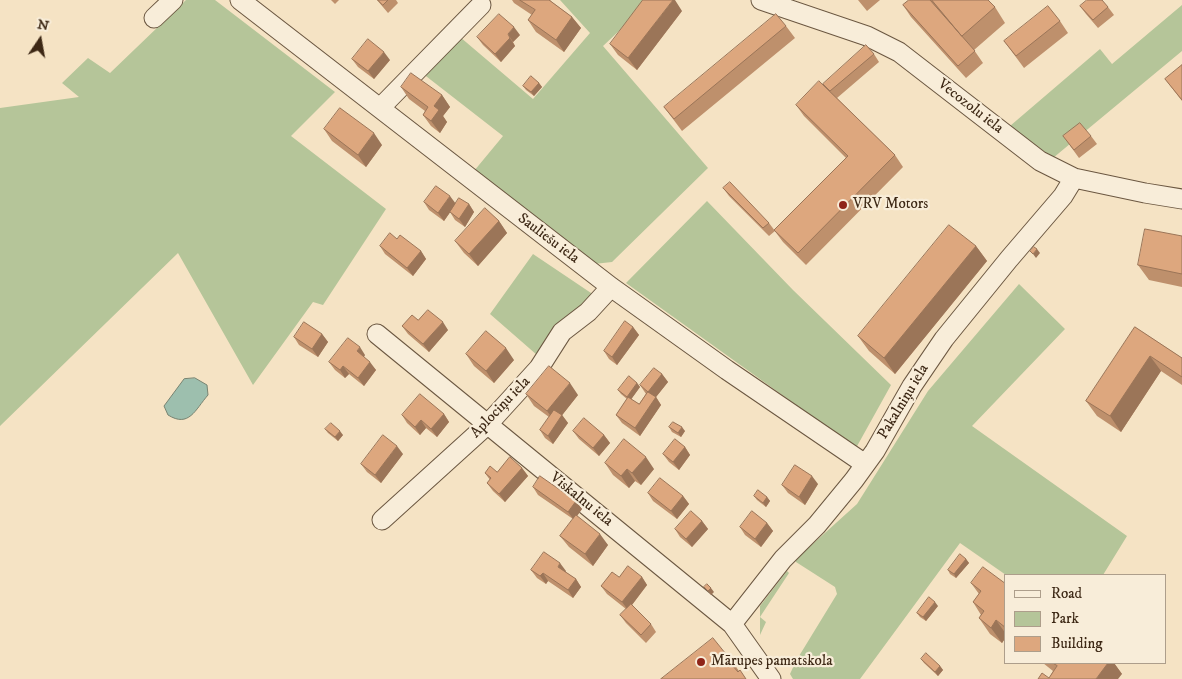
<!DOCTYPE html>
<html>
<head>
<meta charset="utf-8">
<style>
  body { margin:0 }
  #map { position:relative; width:1182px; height:679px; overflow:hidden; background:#f5e3c4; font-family:"IM FELL DW Pica",serif }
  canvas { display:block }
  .legend { position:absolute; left:1004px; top:574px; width:162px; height:90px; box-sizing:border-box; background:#f8edd9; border:1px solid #ad9e8b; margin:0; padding:6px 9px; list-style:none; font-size:15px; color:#3d2815 }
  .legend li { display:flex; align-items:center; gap:10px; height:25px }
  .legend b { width:25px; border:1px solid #ad9e8b }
  .north { position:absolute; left:15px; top:15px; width:50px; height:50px; -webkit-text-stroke:4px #f8edd9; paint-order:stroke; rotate:12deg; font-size:14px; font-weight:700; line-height:20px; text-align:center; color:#3d2815 }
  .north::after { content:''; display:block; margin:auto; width:18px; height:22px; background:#3d2815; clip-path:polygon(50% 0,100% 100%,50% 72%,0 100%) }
</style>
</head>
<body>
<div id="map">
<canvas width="1182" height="679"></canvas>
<ul class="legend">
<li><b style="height:6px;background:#f8edd9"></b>Road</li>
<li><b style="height:14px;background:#b5c599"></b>Park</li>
<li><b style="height:14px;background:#dda77e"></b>Building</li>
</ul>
<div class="north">N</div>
</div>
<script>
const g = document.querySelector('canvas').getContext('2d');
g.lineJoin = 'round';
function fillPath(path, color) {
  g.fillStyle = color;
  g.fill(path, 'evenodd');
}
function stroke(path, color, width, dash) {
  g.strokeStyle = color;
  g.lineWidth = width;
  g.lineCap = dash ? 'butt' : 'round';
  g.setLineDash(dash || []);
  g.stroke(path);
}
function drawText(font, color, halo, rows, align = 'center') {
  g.font = font + ' "IM FELL DW Pica",serif';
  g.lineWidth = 4.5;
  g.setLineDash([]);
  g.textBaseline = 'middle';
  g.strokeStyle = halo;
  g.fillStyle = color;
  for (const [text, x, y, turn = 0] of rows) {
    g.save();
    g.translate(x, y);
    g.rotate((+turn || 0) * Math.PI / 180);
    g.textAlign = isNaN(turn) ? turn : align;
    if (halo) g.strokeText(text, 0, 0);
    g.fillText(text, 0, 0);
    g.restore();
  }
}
fillPath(new Path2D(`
  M186 0H215L335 92 291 136 386 209 323 305 313 302 253 385 178 253 0 426V108L79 97 62 83 88 58 110 73Z
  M560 0H652L603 46 708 168 612 262 594 264 474 171 503 136 422 73 460 37 533 99 590 33Z
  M1182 5V51L1053 158 1010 126 1100 49 1112 64Z
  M707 201 793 290 891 385 856 448 626 283Z
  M533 254 594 295 537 355 490 314Z
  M1019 284 1065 329 972 426 1127 536 1103 575H1006L960 543 860 679H793L790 674 796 661 837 594 835 587 796 562 795 560 857 504 928 391Z
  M787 571 789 573 760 617 766 622 760 635V606Z`), '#b5c599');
const water = new Path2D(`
  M195 378 207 385 208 395C195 410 189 428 168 415L164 406 184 379Z`);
fillPath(water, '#9dbfae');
stroke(water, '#778371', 1);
const minor = new Path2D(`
  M240 0 611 287 727 370 865 464
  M761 0 867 36 899 52 1040 161 1074 178 1145 193 1182 199
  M154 18 173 0
  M380 108 481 5
  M377 334 732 624 771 679
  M382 520 488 424 539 368 562 332 588 312 611 287
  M732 624 783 559 817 525 854 480 875 451 912 386 944 339 1009 259 1063 196 1074 178`);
stroke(minor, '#6b5741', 21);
stroke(minor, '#f8edd9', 19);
fillPath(new Path2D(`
  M331 0H339L335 4Z
  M377 0H396L398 3 388 13Z
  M512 0H550L552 2 572 17 581 28 564 52 536 32 528 20 532 15 514 3Z
  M858 0H880L867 11Z
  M909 0H988L995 7 1005 23 974 50 983 63 966 78 911 17 903 5Z
  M1080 6 1108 7 1114 15 1098 28 1086 14Z
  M682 11 637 70 618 55 610 44Z
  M1060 21 1068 33 1024 68 1004 41Z
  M786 26 795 38 682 131 664 107Z
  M520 35 513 42 515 46 501 62 483 45 477 37Z
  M874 54 879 62 837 98 895 155 903 167 806 265 783 242 774 230 846 158 804 116 796 105 823 84Z
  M352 59 390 60 374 79 358 67Z
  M1182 65V101L1165 79Z
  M539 83 542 87 534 96 526 90 523 86Z
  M401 87 442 95 450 107 443 116 447 122 440 133 431 126 423 115 425 111 409 99Z
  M324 129 382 145 366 167 332 141Z
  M1063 136H1091L1097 144 1079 158Z
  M723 188 769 223 775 231 769 236 729 196Z
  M424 202 469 204 474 212 465 227 455 220 450 212 444 221 429 210Z
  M499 221 507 233 478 266 464 253 455 241Z
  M1182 236V287L1149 280 1138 265Z
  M397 239 421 251 426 259 413 276 385 254 380 246Z
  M976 246 987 261 895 374 869 351 858 336Z
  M418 320 448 330 429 352 408 334 402 326Z
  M633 327 639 335 617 365 609 359 604 351Z
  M1135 327 1182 358V385L1161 371 1121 432 1097 416 1086 401Z
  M322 334 328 342 318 357 299 345 294 337Z
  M466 354 514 360 494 383 474 366Z
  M365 355 364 357 376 370 364 386 349 374 345 378 335 370 329 362Z
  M662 374 668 382 656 397 661 405 640 436 622 423 616 415 627 399 621 394 618 390 637 383 640 387 631 399 639 404 646 394 640 385Z
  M526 394 578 395 562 415 568 423 553 444 545 438 540 430 549 417 534 406Z
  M444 414 449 422 437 437 426 428 420 435 407 423 402 415Z
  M669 427 685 431 681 437 672 432Z
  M325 429 343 435 338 441 328 433Z
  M573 431 604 435 610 443 599 456 579 439Z
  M685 447 690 455 679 470 669 462 663 454Z
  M403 454 381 483 367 472 361 464Z
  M605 463 654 469 641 485 635 481 629 488 613 475Z
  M522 468 528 476 505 502 493 491 487 483 490 480 485 473 497 472Z
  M818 484 805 505 788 493 782 485Z
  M533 487 576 501 582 509 577 516 608 545 593 566 569 547 560 536 573 519 538 495Z
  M648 493 683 496 689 504 677 519 653 501Z
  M754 496 767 497 770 501 766 507 757 500Z
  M702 521 708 529 692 547 680 537 675 529Z
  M767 523 773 531 761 547 745 535 740 527Z
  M966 559 969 563 956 578 950 574 948 570Z
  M531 570 566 571V572L576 579 581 587 573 598 548 581 546 584 537 578Z
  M619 577H642L647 585 632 605 651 624 656 632 646 643 626 623 620 615 626 609 607 594 601 586Z
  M971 583 1006 584V637L1002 643 990 634 979 618 981 615 973 602 979 594Z
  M938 606 926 621 920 617 917 613Z
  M921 659 940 666 943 670 938 676 924 663Z
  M1043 663H1114L1122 674 1049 678 1053 671Z
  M734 664 739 671 746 679H661Z`), '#be906c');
fillPath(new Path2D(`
  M673 0H675L682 11 637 70 628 58Z
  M572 17 581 28 564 52 556 40Z
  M514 27 520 35 513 42 508 34Z
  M510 38 515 46 501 62 495 54Z
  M384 52 390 60 374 79 368 71Z
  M539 83 542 87 534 96 531 92Z
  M442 95 450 107 443 116 447 122 440 133 431 121 434 106Z
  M374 133 382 145 366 167 358 155Z
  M450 196 456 204 444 221 438 213Z
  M469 204 474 212 465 227 459 219Z
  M499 221 507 233 478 266 469 254Z
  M976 246 987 261 895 374 884 358Z
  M1037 249 1040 253 1036 258 1033 254Z
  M421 251 426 259 413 276 407 268Z
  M443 322 448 330 429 352 423 344Z
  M633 327 639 335 617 365 612 357Z
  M322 334 328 342 318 357 312 349Z
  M360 347 365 355 362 359 357 351Z
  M506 348 514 360 494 383 486 371Z
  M1150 356 1161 371 1121 432 1110 416Z
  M370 362 376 370 364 386 358 378Z
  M343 366 349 374 345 378 340 370Z
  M662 374 668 382 656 397 661 405 640 436 635 428 654 400 648 392Z
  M570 383 578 395 556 423 547 411Z
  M637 383 640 387 630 401 627 397Z
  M444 414 449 422 437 437 431 429Z
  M562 415 568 423 553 444 548 436Z
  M421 420 426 428 420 435 415 427Z
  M682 427 685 431 681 437 678 433Z
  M340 431 343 435 338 441 335 437Z
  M604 435 610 443 599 456 593 448Z
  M397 446 403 454 381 483 375 475Z
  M685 447 690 455 679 470 673 462Z
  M646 457 654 469 641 485 632 473Z
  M522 468 528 476 505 502 499 494Z
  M627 469 635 481 629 488 621 476Z
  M812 476 818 484 805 505 799 497Z
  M683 496 689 504 677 519 671 511Z
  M767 497 770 501 766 507 763 503Z
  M576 501 582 509 574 520 568 512Z
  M702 521 708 529 692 547 686 539Z
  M767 523 773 531 761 547 755 539Z
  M600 534 608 545 593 566 585 554Z
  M966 559 969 563 956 578 954 574Z
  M560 563 566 571 564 575 558 567Z
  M543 573 548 581 546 584 540 576Z
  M642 577 647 585 628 610 622 602Z
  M576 579 581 587 573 598 568 590Z
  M711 588 714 592 711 595 708 591Z
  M935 602 938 606 926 621 923 617Z
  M996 620 1006 634V637L1002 643 991 628Z
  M1108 663H1114L1122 674 1118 679H1096Z
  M940 666 943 670 938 676 935 672Z`), '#9b7558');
const building = new Path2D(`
  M378 0H388L383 5Z
  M520 0H549L572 17 556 40 528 20 535 10Z
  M643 0H673L628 58 610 44Z
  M909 0H930L975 51 958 66 903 5Z
  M932 0H988L995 7 962 36Z
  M1087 0H1102L1108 7 1093 20 1080 6Z
  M1048 6 1060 21 1016 56 1004 41Z
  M499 14 514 27 508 34 510 38 495 54 477 37Z
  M776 14 786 26 674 119 664 107Z
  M368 39 384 52 368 71 352 59Z
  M866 45 874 54 830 91 823 84Z
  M1182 65V100L1165 79Z
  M411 73 442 95 434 106 439 110 431 121 423 115 428 107 401 87Z
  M531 76 539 83 531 92 523 86Z
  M819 81 895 155 798 253 774 230 848 156 796 105Z
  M340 108 374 133 358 155 324 129Z
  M1080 123 1091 136 1074 150 1063 136Z
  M730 182 769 223 763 228 723 188Z
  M436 186 450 196 438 213 424 202Z
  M459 198 469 204 459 219 450 212Z
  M485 208 499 221 469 254 455 241Z
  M949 225 976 246 884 358 858 336Z
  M1145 229 1182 236V274L1138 265Z
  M390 233 397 239 400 235 421 251 407 268 380 246Z
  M1034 247 1037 249 1033 254 1030 251Z
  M428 310 443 322 423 344 402 326 412 315 418 320Z
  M625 321 633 327 612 357 604 351Z
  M304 322 322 334 312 349 294 337Z
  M1135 327 1182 358V377L1150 356 1110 416 1086 401Z
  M486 331 506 348 486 371 466 354Z
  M348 338 360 347 357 351 370 362 358 378 343 366 340 370 329 362Z
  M549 366 570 383 547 411 526 394Z
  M654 368 662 374 648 392 640 385Z
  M629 376 637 383 627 397 618 390Z
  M648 392 656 397 635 428 616 415 628 397 639 404Z
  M420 394 444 414 431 429 421 420 415 427 402 415Z
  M554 410 562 415 548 436 540 430Z
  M584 418 604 435 593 448 573 431Z
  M673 422 682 427 678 433 669 427Z
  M331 423 340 431 335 437 325 429Z
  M383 435 397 446 375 475 361 464Z
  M624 439 646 457 632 473 627 469 621 476 605 463Z
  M675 439 685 447 673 462 663 454Z
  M510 457 522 468 499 494 487 483 491 478 485 473 490 466 497 472Z
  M795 465 812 476 799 497 782 485Z
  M540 476 576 501 568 512 533 487Z
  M660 478 683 496 671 511 648 493Z
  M758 490 767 497 763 503 754 496Z
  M691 511 702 521 686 539 675 529Z
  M752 511 767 523 755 539 740 527Z
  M576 515 600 534 585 554 560 536Z
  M544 552 560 563 558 567 576 579 568 590 543 573 540 576 531 570Z
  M960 554 966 559 954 574 948 570Z
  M628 566 642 577 622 602 601 586 612 572 619 577Z
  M983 567 1006 584V628L996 620 991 628 979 618 984 611 973 602 981 591 971 583Z
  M707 584 711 588 708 591 704 587Z
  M929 597 935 602 923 617 917 613Z
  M631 604 651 624 641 635 620 615Z
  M713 638 734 664 732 665 738 672 740 670 746 679H661Z
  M926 653 940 666 935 672 921 659Z
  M1053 663H1108L1096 679H1038L1042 673 1049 678 1057 666Z`);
fillPath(building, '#dda77e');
stroke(building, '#9b7558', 1);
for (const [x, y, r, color] of [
  [843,205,5,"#8f2418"],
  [701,662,5,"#8f2418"]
]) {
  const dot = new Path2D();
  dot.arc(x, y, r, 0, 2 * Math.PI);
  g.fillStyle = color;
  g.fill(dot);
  stroke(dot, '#f8edd9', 2);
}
drawText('15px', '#3d2815', '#f8edd9', [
  ["Vecozolu iela",970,107,38],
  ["Sauliešu iela",548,239,37],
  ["Pakalniņu iela",904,402,-59],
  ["Aplociņu iela",501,408,-46],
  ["Viskalnu iela",581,500,39]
]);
drawText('15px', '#3d2815', '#f8edd9', [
  ["VRV Motors",853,205],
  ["Mārupes pamatskola",711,662]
], 'left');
</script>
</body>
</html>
